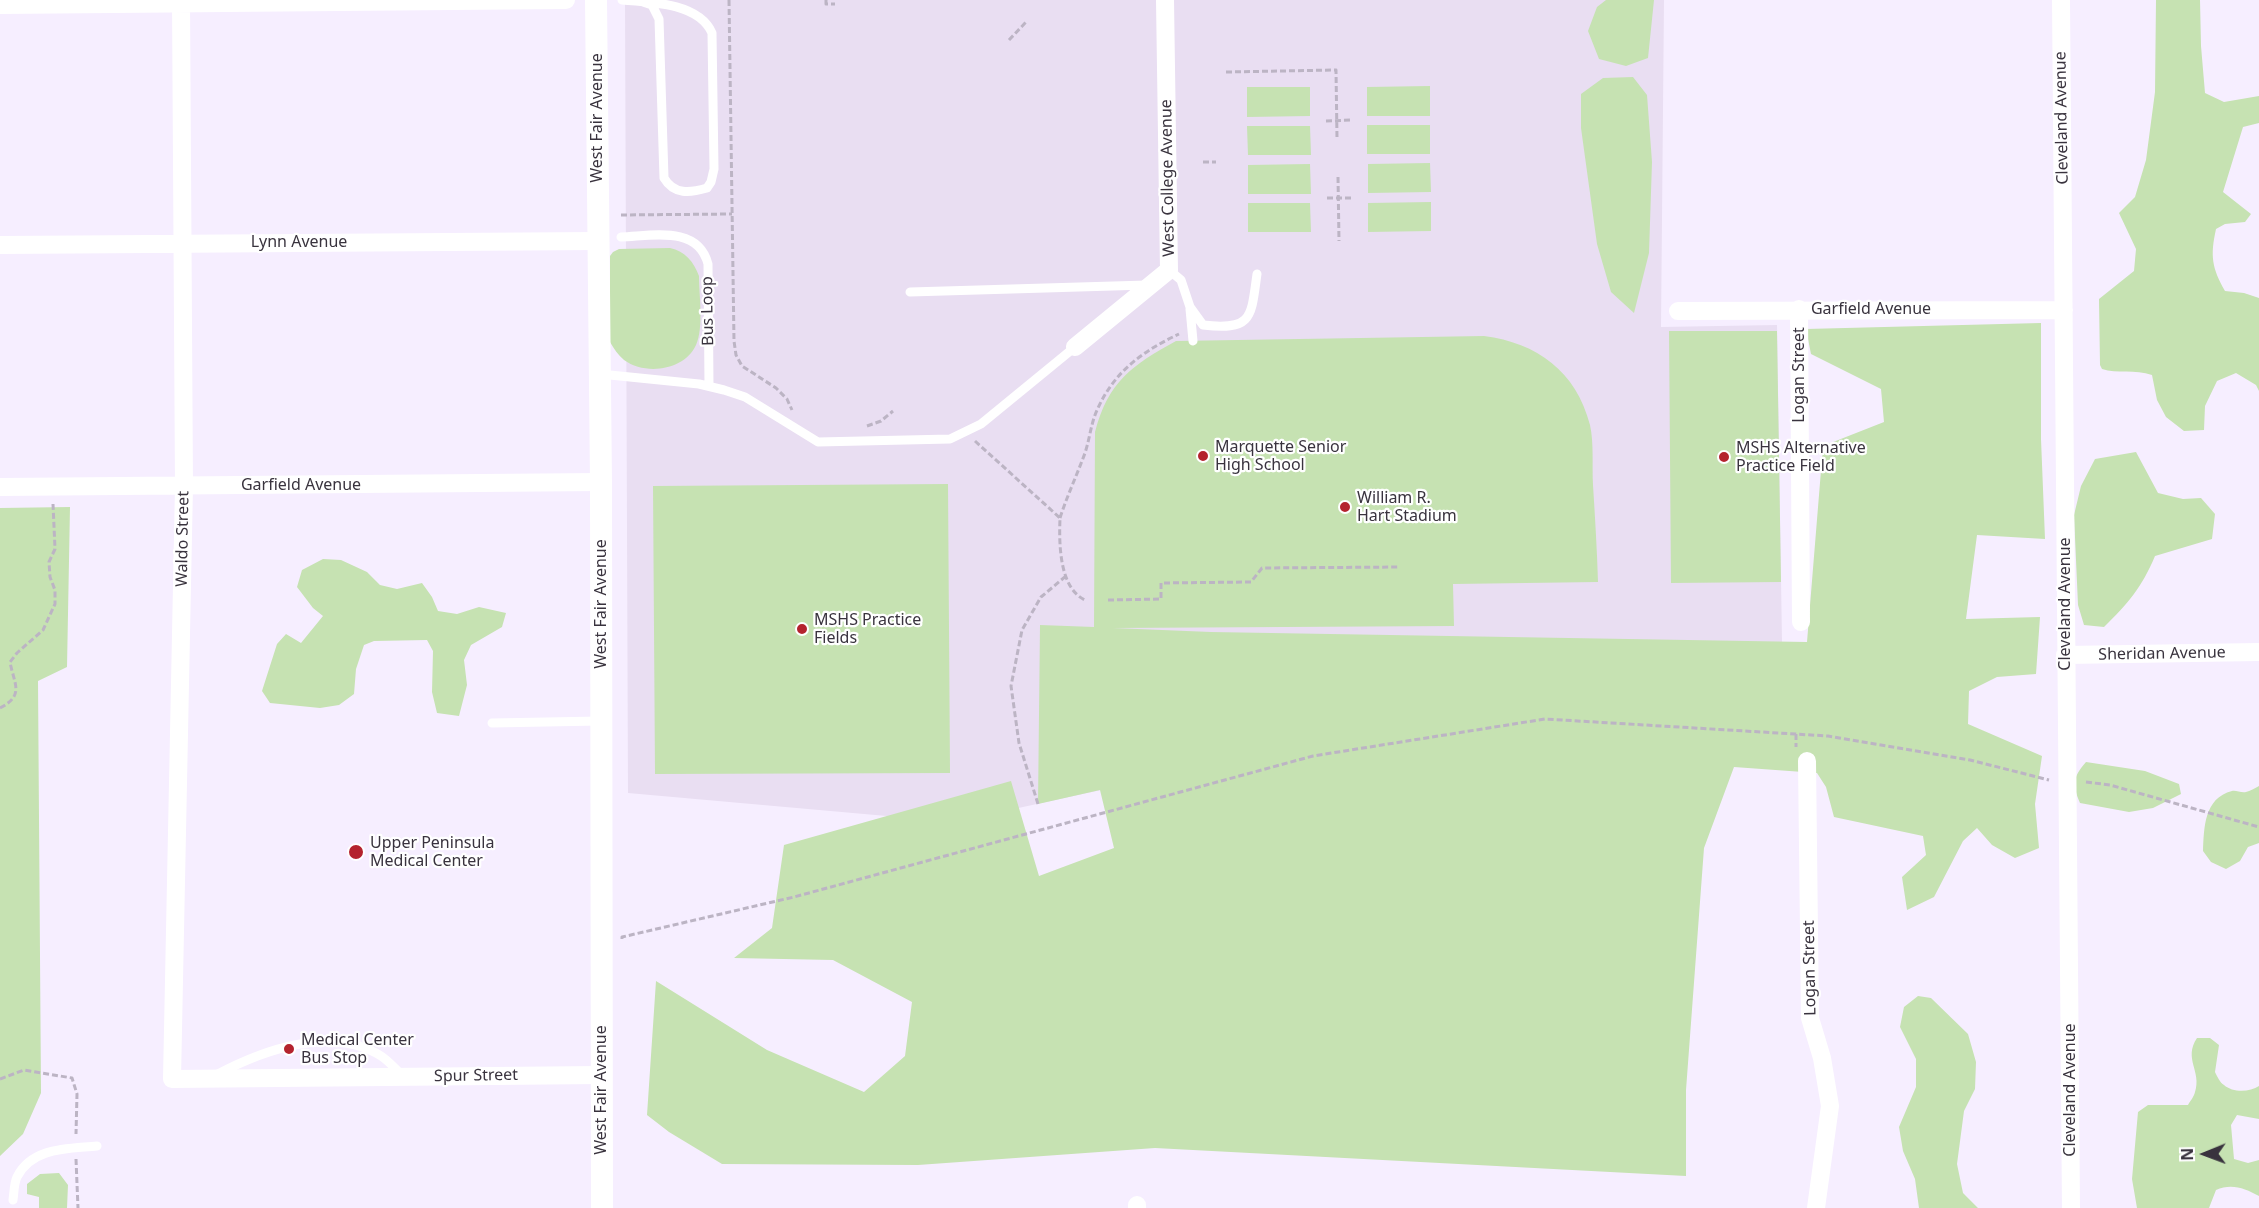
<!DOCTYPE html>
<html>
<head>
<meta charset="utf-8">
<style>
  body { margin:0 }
  #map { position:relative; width:2259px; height:1208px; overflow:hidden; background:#f6eeff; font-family:"Noto Sans",sans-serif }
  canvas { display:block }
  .north { position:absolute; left:2175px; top:1124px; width:60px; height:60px; -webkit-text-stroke:4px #fff; paint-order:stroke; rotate:269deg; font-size:16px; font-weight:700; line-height:24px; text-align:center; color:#39333e }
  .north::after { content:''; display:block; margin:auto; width:21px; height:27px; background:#39333e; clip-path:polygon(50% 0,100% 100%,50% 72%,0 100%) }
</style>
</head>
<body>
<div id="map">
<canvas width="2259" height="1208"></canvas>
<div class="north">N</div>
</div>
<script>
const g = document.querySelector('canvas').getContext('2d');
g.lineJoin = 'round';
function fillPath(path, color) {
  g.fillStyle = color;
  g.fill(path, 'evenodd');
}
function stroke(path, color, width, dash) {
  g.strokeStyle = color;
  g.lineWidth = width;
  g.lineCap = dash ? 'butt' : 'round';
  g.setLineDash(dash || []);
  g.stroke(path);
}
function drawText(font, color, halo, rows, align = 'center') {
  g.font = font + ' "Noto Sans",sans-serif';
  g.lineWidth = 4.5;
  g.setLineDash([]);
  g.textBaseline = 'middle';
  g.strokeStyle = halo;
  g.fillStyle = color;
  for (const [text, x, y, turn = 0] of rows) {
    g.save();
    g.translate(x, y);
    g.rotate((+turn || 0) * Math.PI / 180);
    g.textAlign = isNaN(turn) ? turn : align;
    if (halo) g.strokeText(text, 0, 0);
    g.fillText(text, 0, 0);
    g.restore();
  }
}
fillPath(new Path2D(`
  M625 0H1664L1661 327 1777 325 1782 642 954 822 628 793Z`), '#e9def2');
fillPath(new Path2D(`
  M1606 0H1654L1648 58 1626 66 1599 59 1588 31 1597 7Z
  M2156 0H2200L2201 46 2205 93 2224 102 2259 96V123L2243 127 2223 192 2251 214 2245 222 2225 224 2216 229C2210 256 2212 268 2225 291L2244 293 2259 298V391L2256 385 2236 373 2217 381 2205 406 2204 430 2184 431 2166 417 2157 400 2152 375C2135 369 2117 374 2102 369L2100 365 2099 299 2134 271 2136 249 2119 213 2135 197 2146 160 2155 92Z
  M1633 77 1647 95 1652 162 1649 253 1634 313 1611 292 1597 244 1581 128V94L1603 78Z
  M1430 86V116H1367V87Z
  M1247 87H1310V116L1247 117Z
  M1367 125H1430V154H1367Z
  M1247 126H1310L1311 155H1248Z
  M1430 163 1431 192 1368 193V164Z
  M1310 164 1311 194H1248V165Z
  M1431 202V231L1368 232V203Z
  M1248 203H1310L1311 232H1248Z
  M670 248C685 251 694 262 699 276 699 295 704 328 696 345 685 370 646 376 624 360 618 355 614 349 610 342V256L613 252 619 249Z
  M2041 323V439L2045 539 1977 535 1966 619 2040 617 2036 674 1997 677 1969 691 1968 724 2042 756 2035 804 2039 848 2015 858 1992 845 1977 828 1963 841 1934 897 1907 910 1902 877 1926 855 1923 836 1834 817 1826 787 1817 773 1734 767 1704 848 1686 1090V1176L1155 1148 918 1165 722 1164 669 1132 647 1115 656 981 767 1050 864 1092 905 1056 912 1002 833 960 734 958 772 928 784 845 1011 781 1039 876 1114 848 1100 790 1038 804 1040 625 1094 627 1095 432C1108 382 1132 365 1176 341L1484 336C1537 343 1576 371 1590 425 1594 443 1592 466 1593 485 1595 517 1597 549 1598 582L1453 584 1454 626 1113 628 1211 632 1807 642 1823 446 1884 422 1881 389 1811 354 1806 329Z
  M1669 331H1777L1781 582 1671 583Z
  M2136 452 2158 493 2183 499 2201 498 2215 514 2212 539 2155 556C2142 587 2128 604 2104 627L2084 625 2078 605 2074 515 2081 486 2095 459Z
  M948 484 950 773 655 774 653 486Z
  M70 507 67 667 38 681 41 1093 23 1134 0 1156V508Z
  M323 559 341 560 367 572 380 585 397 589 422 583 432 597 438 611 457 614 479 607 506 613 502 627 471 645 464 660 467 685 459 716 437 713 432 692 433 651 427 640 374 641 364 645 356 669 354 694 339 705 320 708 270 703 262 691 277 644 286 634 301 643 323 616 313 608 297 587 302 570Z
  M2086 762 2145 771 2179 784 2181 794 2153 808 2129 812 2080 803C2072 784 2073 777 2086 762Z
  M2259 786V843L2248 847 2240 861 2226 869 2211 862 2203 851C2204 828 2204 798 2232 791 2236 790 2241 793 2246 792 2250 791 2255 788 2259 786Z
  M1918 996 1931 998 1968 1034 1976 1062 1975 1089 1964 1111 1957 1164 1963 1193 1978 1208H1919L1915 1179 1903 1151 1899 1127 1916 1087V1059L1900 1027 1904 1007Z
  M2197 1038H2210L2219 1045 2215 1072C2217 1076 2220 1083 2224 1085 2233 1093 2250 1092 2259 1086V1119L2237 1115 2231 1125 2234 1159 2248 1163 2259 1160V1196C2245 1188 2231 1183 2216 1190L2209 1208H2137L2132 1179 2138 1112 2148 1105H2188C2190 1101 2194 1097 2195 1092 2202 1071 2183 1059 2197 1038Z
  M59 1173 68 1185 67 1208H39V1197L27 1194V1184L40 1174Z`), '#c6e2b2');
stroke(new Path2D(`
  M729 0 734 341 736 355 742 366 776 388 787 399 792 410
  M826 0V4H835
  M1009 40 1027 21
  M1226 72 1336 70 1337 138
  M1326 121 1351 120
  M1203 162H1216
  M1338 177 1339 241
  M1327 198H1352
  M621 215 732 214
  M867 426 881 421 893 411
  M975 441 1060 518C1059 543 1059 588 1085 600
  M1060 518C1067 496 1077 475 1085 453 1090 438 1091 422 1098 408 1115 371 1143 351 1179 334
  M1108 600 1161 599V583L1251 582 1262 568 1400 567
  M0 708C25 695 14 684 10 662L17 653 43 630 55 604V590L50 577 49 562 55 549 53 504
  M1796 734V747
  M2086 782 2110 785 2259 827
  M1038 804 1019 743 1011 686 1022 630 1041 597 1066 576
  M622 939V937L794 897 1313 756 1545 719 1828 736 1970 760 2049 780
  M0 1079 24 1070 72 1078 77 1094 76 1134
  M76 1159 78 1208`), '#bcb4c4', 3, [6, 3]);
stroke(new Path2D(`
  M622 0C651 2 699 3 712 33L714 169 711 182 707 188C690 193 674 195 664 178L659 19 652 5 640 1
  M621 237C652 236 698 225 708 264L709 386
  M1169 270 1181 280 1190 307 1203 325C1253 331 1251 317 1257 274
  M910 292 1147 285
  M1190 309 1193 341
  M600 374 699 384 724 390 745 397 818 442 950 439 981 424 1075 347
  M492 723 600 721
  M216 1075C263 1050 331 1025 381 1056 389 1061 395 1069 402 1075
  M13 1200C14 1193 14 1183 17 1177 32 1147 68 1149 97 1146`), '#fff', 9);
stroke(new Path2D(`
  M181 0 184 486 172 1079 601 1075
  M2061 0 2071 1208
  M0 5 566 0
  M0 245 598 241
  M1799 309 1801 622
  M1678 311 2064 310
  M1075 347 1169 270 1165 0
  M0 487 601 482
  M2065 655 2259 652
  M1807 761 1810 1018 1822 1058 1830 1106 1816 1208
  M1137 1205V1208`), '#fff', 18);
stroke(new Path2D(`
  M596 0 601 482 602 1208`), '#fff', 22);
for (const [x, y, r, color] of [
  [1203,456,6,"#b4232e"],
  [1724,457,6,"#b4232e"],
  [1345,507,6,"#b4232e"],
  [802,629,6,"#b4232e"],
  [356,852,8,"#b4232e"],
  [289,1049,6,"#b4232e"]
]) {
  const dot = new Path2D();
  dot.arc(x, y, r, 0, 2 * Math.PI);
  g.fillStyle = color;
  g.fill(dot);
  stroke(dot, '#fff', 2);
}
drawText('16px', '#39333e', '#fff', [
  ["West Fair Avenue",597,118,-90],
  ["Cleveland Avenue",2062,118,-91],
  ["West College Avenue",1168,178,-91],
  ["Lynn Avenue",299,242],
  ["Garfield Avenue",1871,309],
  ["Bus Loop",708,311,-91],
  ["Logan Street",1799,375,-90],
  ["Garfield Avenue",301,485],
  ["Waldo Street",183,539,-89],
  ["West Fair Avenue",601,604,-90],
  ["Cleveland Avenue",2065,604,-90],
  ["Sheridan Avenue",2162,654,-1],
  ["Logan Street",1810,968,-91],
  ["Spur Street",476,1076,-1],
  ["West Fair Avenue",601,1090,-90],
  ["Cleveland Avenue",2070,1090,-90]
]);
drawText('16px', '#39333e', '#fff', [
  ["Marquette Senior",1215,447],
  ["High School",1215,465],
  ["MSHS Alternative",1736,448],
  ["Practice Field",1736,466],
  ["William R.",1357,498],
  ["Hart Stadium",1357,516],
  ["MSHS Practice",814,620],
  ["Fields",814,638],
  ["Upper Peninsula",370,843],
  ["Medical Center",370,861],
  ["Medical Center",301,1040],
  ["Bus Stop",301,1058]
], 'left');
</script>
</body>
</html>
